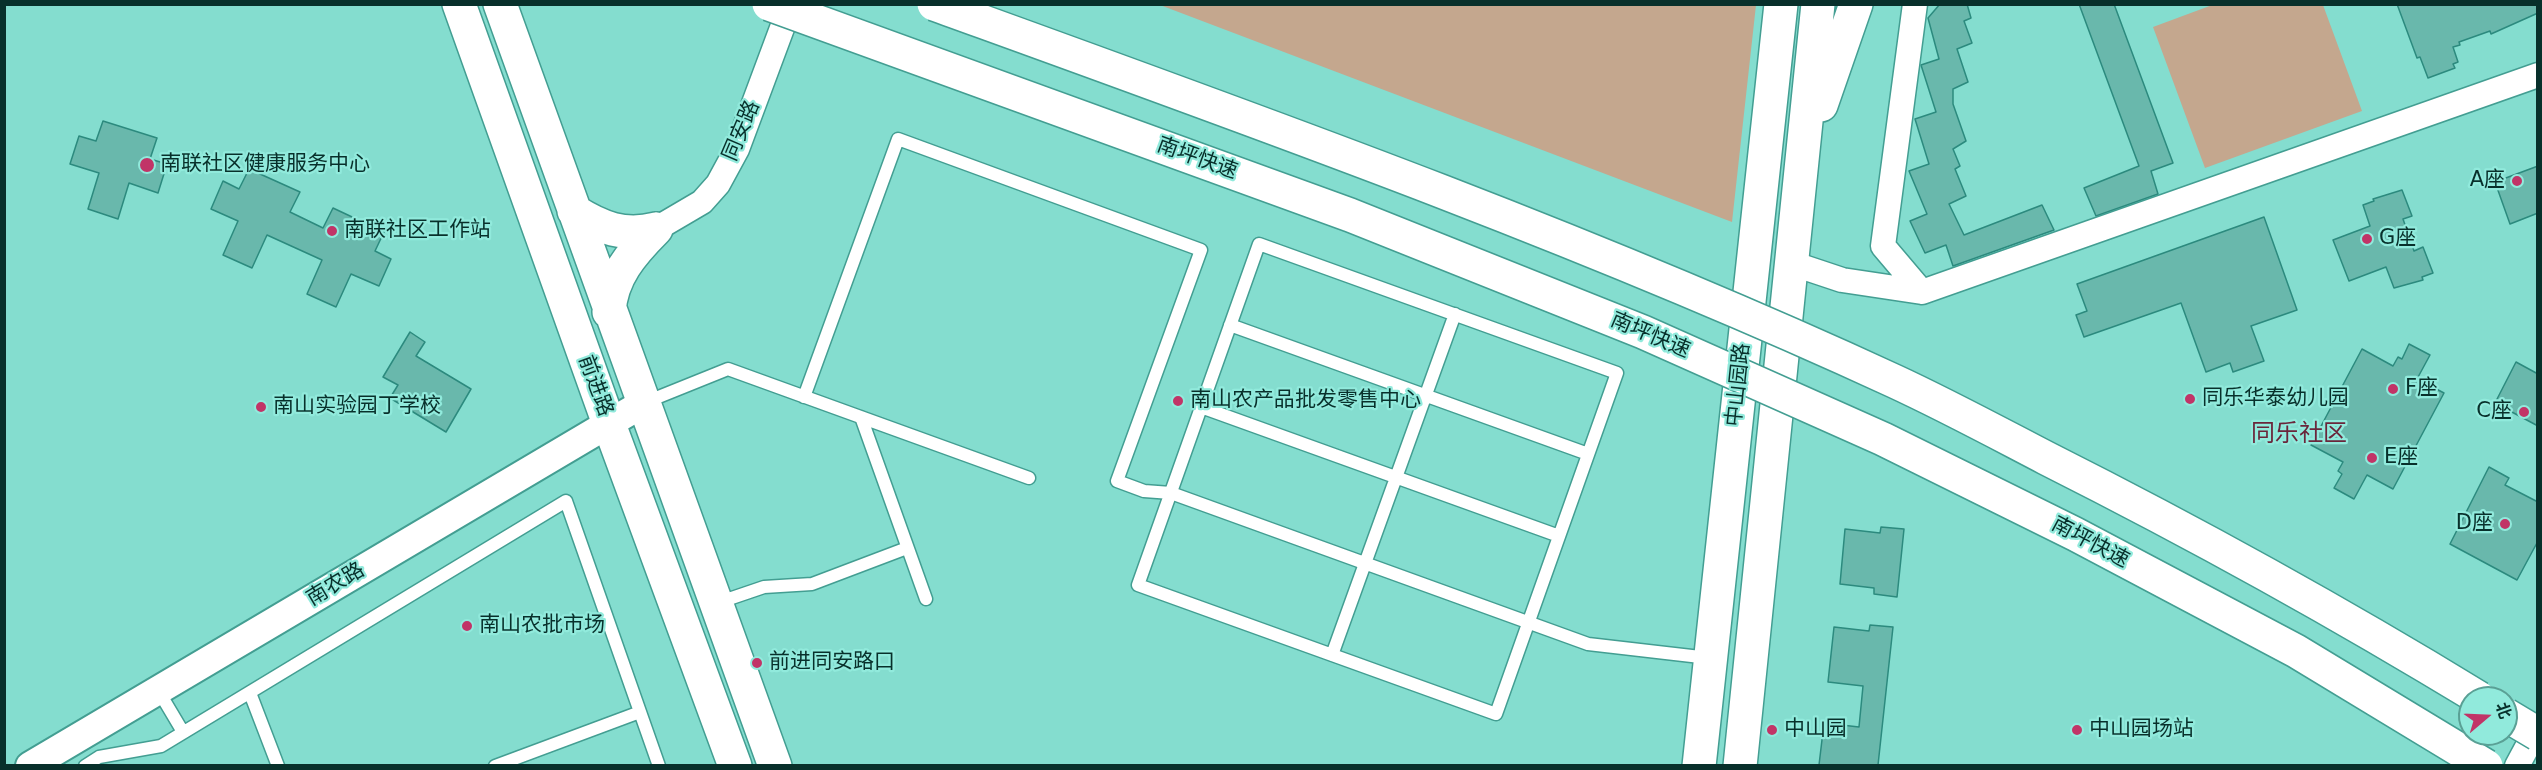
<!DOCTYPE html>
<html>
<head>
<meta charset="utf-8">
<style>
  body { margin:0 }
  #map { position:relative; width:2542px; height:770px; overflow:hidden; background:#84ddcf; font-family:"DejaVu Sans","Noto Sans SC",sans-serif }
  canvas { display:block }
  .frame { position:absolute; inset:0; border:6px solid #08302b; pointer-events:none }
  .north { position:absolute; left:2458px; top:686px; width:60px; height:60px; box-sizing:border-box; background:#91eadc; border:2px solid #5aa095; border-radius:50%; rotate:71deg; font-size:16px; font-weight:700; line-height:24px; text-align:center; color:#08302b }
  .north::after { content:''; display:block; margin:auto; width:21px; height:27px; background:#c13467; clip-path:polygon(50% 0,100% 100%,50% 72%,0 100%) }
</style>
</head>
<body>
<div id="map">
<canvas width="2542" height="770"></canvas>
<div class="frame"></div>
<div class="north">北</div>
</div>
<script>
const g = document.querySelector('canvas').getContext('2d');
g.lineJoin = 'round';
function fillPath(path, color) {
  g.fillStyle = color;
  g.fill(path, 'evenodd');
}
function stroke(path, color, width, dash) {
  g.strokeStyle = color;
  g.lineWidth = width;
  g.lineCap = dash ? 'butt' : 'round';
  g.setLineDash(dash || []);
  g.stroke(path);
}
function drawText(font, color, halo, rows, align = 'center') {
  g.font = font + ' "DejaVu Sans","Noto Sans SC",sans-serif';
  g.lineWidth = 4.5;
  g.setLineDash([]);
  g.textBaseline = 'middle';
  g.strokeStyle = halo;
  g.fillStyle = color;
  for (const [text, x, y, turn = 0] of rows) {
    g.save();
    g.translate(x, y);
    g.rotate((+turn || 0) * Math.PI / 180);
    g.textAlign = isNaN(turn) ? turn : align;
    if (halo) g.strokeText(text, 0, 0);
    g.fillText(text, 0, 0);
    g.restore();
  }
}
fillPath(new Path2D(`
  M2215 4 2323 5 2362 111 2205 168 2153 27Z
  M1160 5H1756L1732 222Z`), '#c4a78e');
const building = new Path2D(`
  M1940 4H1967L1971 18 1964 21 1972 43 1957 49 1968 82 1953 89V104L1966 141 1953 149 1960 166 1955 169 1966 196 1949 204 1964 235 2042 205 2054 230 1953 266 1946 245 1925 253 1910 221 1927 214 1909 171 1929 164 1915 119 1936 112 1921 65 1939 59 1928 18Z
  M2079 4H2114L2173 163 2151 171 2158 194 2096 216 2084 188 2139 166Z
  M2397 4H2538V13L2491 34 2490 31 2459 42 2460 45 2453 47 2458 62 2453 64 2455 68 2428 78 2420 57 2417 58Z
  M103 121 157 138 150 159 167 164 158 193 129 183 118 219 88 209 99 173 70 164 79 136 96 141Z
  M2538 166V213L2510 224 2495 182Z
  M249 169 300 192 290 212 323 228 333 208 384 232 375 251 391 259 379 286 351 274 336 307 307 294 322 260 267 235 252 268 223 255 238 221 211 209 223 181 239 189Z
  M2402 190 2412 216 2403 219 2414 251 2423 247 2433 273 2422 277 2423 280 2394 288 2386 267 2349 281 2333 240 2370 226 2363 205 2374 201 2373 199Z
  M2264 217 2297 310 2251 326 2264 361 2233 372 2230 363 2206 372 2181 303 2084 337 2076 315 2087 311 2077 284Z
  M410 332 425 342 416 356 471 389 446 432 390 398 398 385 383 377Z
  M2409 344 2430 355 2417 379 2444 393 2393 489 2367 475 2354 499 2334 488 2342 474 2338 471 2343 462 2311 445 2362 349 2393 366 2398 357 2402 359Z
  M2516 362 2538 374V426L2495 403Z
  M2489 467 2509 478 2505 485 2538 502V541L2517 580 2450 544Z
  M1881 527 1904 529 1897 597 1874 594V588L1840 584 1845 529 1880 533Z
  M1870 625 1893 627 1878 765H1819L1824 723 1859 727 1863 686 1828 682 1834 627 1869 631Z`);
fillPath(building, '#69b8ac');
stroke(building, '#2c8a7e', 1.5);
const service = new Path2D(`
  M1259 244 1617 373 1496 714 1138 585Z
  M1230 325 1588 454
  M804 397 898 139 1201 250 1117 481 1144 491 1171 493 1588 644 1709 658
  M646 402 728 369 1029 478
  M1201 407 1559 536
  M861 417 926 599
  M717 603 764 587 812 584 907 548
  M1332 655 1455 314
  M158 690 183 732
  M250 693 278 766
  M85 766 99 757 161 746 566 501 659 766
  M495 766 640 712`);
const minor = new Path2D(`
  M1915 4 1883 246 1922 292
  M656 229 702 202 718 184 737 149 791 4
  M1791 263 1842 280 1922 292 2538 75
  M2517 766 2538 727`);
const tertiary = new Path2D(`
  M30 766 642 404`);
const secondary = new Path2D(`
  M1821 105 1856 4
  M1699 766 1781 4
  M1740 766 1818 4`);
const primary = new Path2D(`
  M459 4 609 424 735 766
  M500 4 775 766
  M574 211C601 228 624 237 656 229
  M609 312C611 277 632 253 656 229`);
stroke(service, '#439e92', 15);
stroke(minor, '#439e92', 27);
stroke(tertiary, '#439e92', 32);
stroke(secondary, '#439e92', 36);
stroke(primary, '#439e92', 36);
stroke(service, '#fff', 12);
stroke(minor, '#fff', 24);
stroke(tertiary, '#fff', 28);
stroke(secondary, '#fff', 33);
stroke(primary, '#fff', 33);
const trunkBridge = new Path2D(`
  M769 4 1350 215 1643 332 1883 439 2075 534 2296 651 2486 766
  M934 4C1257 121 1582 237 1894 381 1946 405 1996 432 2046 458 2193 532 2338 612 2479 698
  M2506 715 2538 734`);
stroke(trunkBridge, '#439e92', 36, []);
stroke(trunkBridge, '#fff', 33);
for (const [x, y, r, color] of [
  [147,165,8,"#c13467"],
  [2517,181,6,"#c13467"],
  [332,231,6,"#c13467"],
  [2367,239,6,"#c13467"],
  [2393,389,6,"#c13467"],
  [2190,399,6,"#c13467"],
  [1178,401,6,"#c13467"],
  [261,407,6,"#c13467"],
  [2524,412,6,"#c13467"],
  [2372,458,6,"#c13467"],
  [2505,524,6,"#c13467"],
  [467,626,6,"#c13467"],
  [757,663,6,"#c13467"],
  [1772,730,6,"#c13467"],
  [2077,730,6,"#c13467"]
]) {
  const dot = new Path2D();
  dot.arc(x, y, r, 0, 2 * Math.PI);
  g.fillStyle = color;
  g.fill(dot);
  stroke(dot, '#91eadc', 2);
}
drawText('21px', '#08302b', '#91eadc', [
  ["同安路",742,131,-67],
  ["南坪快速",1197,159,20],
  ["南坪快速",1650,336,23],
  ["中山园路",1739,385,-84],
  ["前进路",595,386,70],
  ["南坪快速",2090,543,28],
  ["南农路",336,585,-31]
]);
drawText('21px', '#08302b', '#91eadc', [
  ["南联社区健康服务中心",160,165],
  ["A座",2505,181,"right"],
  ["南联社区工作站",344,231],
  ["G座",2379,239],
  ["F座",2405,389],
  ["同乐华泰幼儿园",2202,399],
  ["南山农产品批发零售中心",1190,401],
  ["南山实验园丁学校",273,407],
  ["C座",2512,412,"right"],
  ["E座",2384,458],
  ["D座",2493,524,"right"],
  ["南山农批市场",479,626],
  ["前进同安路口",769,663],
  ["中山园",1784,730],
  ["中山园场站",2089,730]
], 'left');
drawText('24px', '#6a263b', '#91eadc', [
  ["同乐社区",2299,435]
]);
</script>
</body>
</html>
